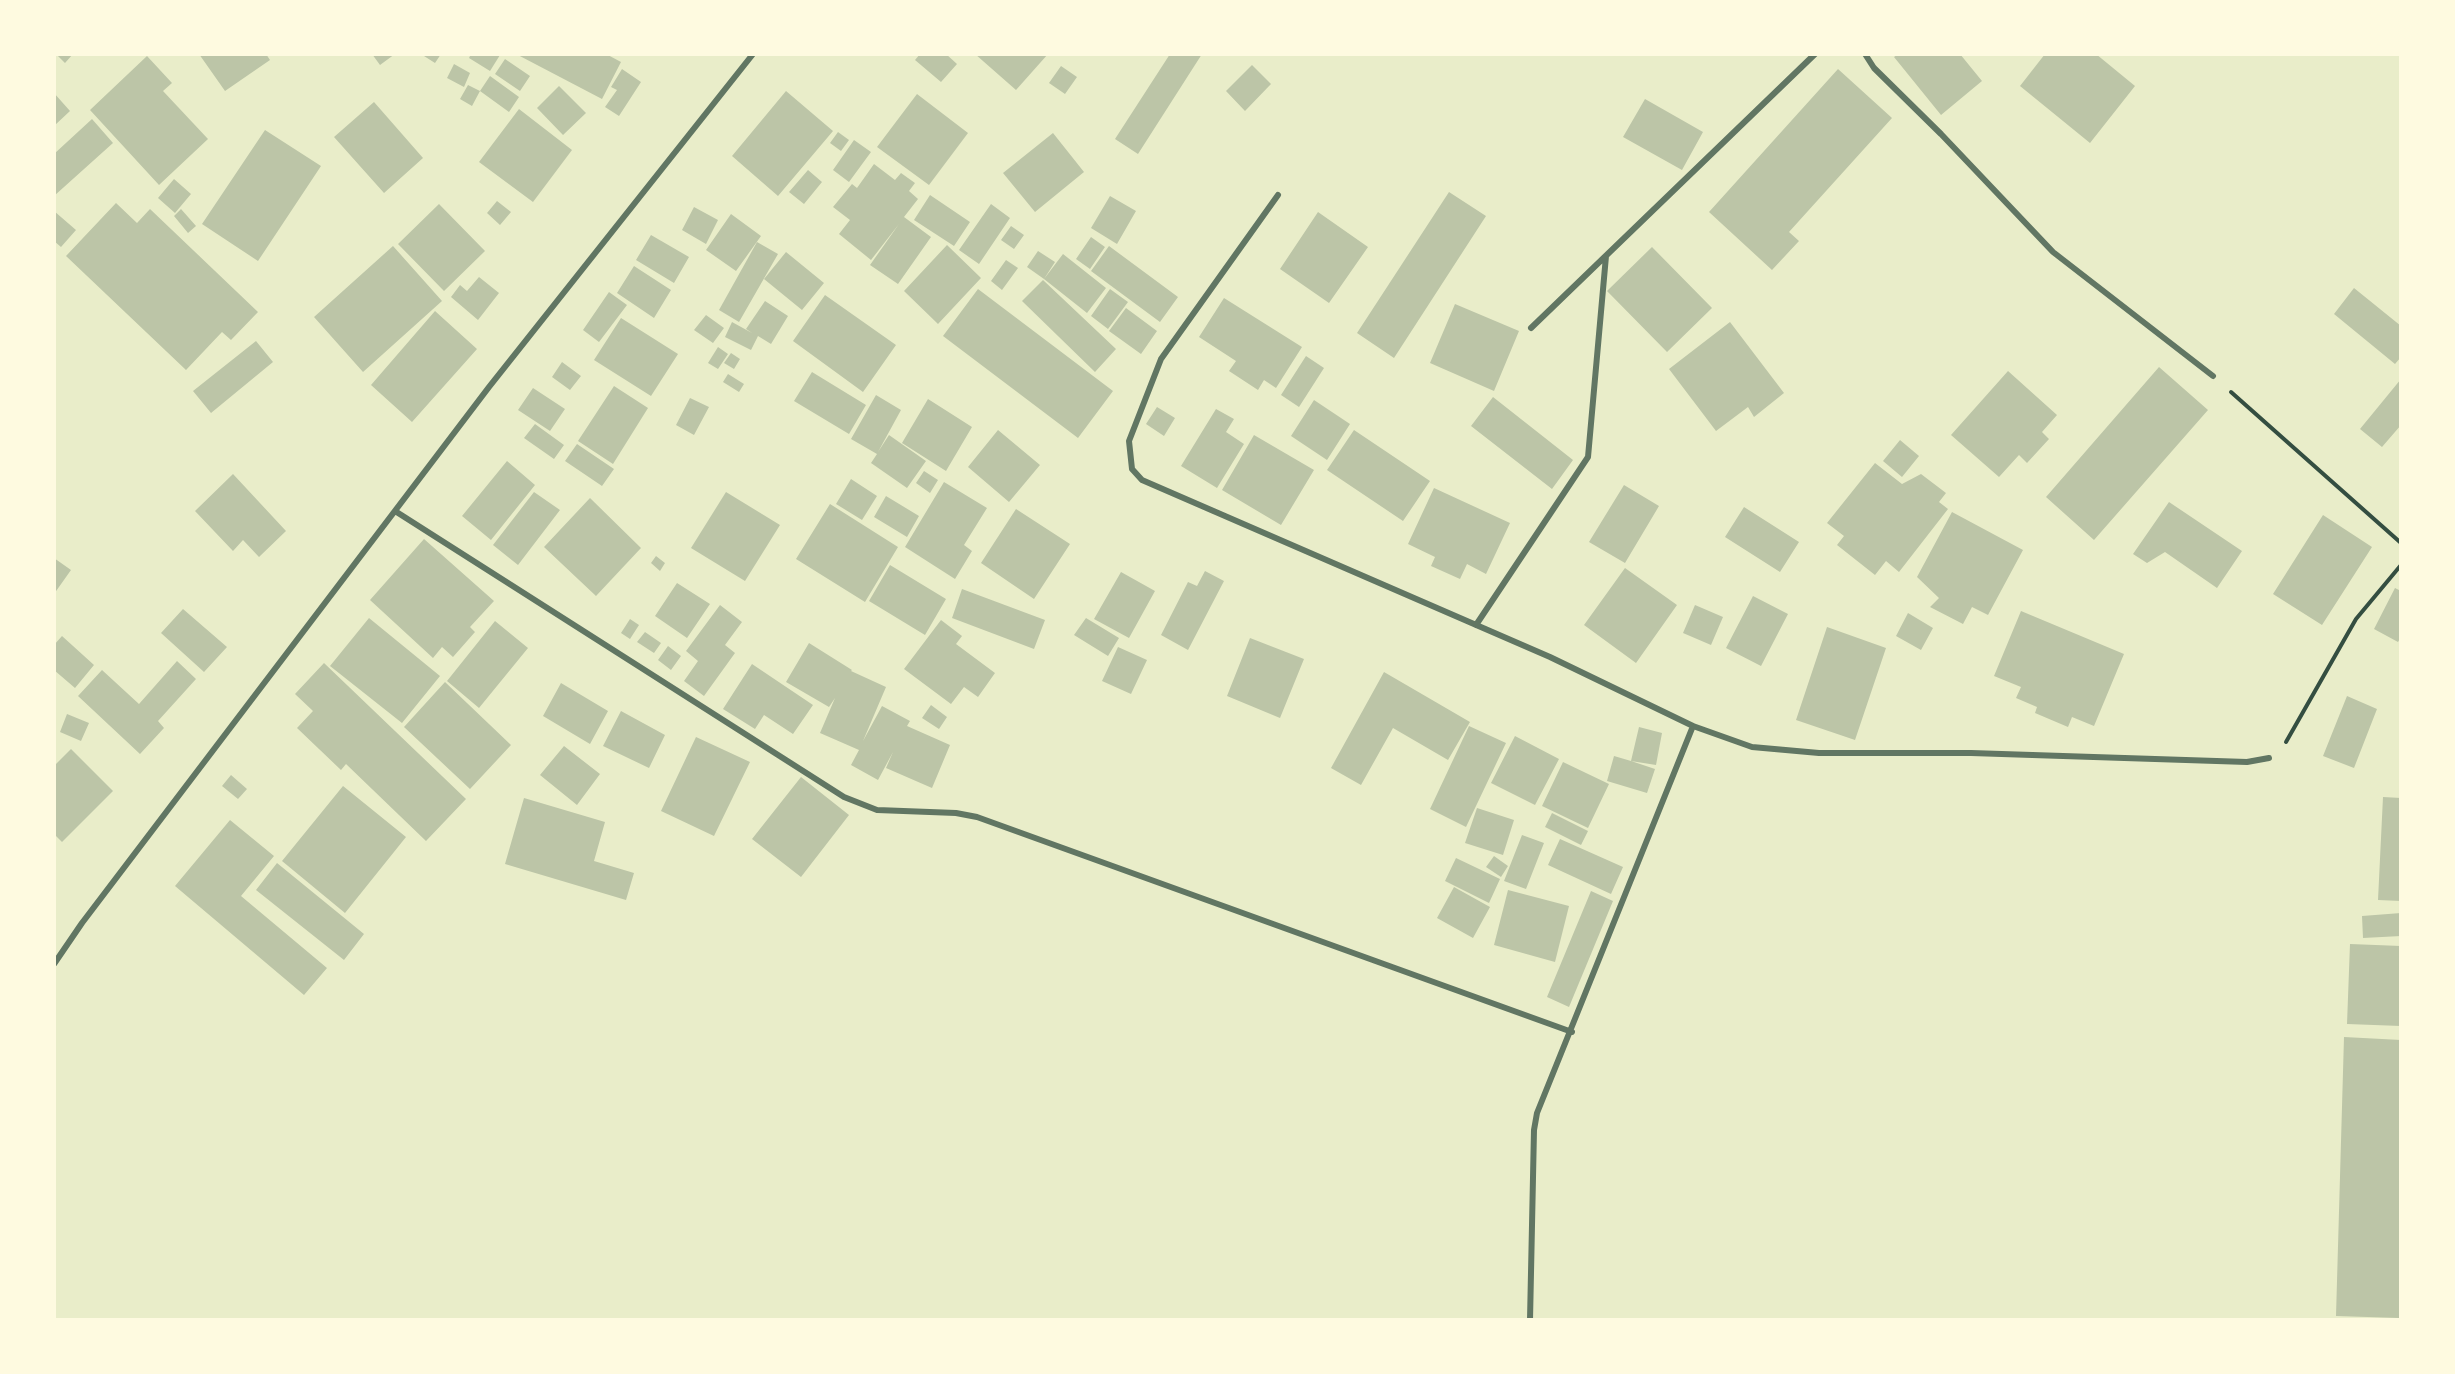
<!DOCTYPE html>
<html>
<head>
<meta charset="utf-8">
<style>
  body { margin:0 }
  #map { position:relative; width:2455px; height:1374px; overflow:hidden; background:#e9edc9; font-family:Inter,sans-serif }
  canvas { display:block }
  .frame { position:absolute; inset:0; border:56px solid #fefae0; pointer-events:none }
</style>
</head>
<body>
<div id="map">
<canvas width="2455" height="1374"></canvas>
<div class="frame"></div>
</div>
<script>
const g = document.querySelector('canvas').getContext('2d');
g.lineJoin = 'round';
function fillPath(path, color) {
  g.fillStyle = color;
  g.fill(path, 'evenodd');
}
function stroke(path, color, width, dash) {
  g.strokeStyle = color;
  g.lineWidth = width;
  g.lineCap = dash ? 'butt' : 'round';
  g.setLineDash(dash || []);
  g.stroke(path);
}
fillPath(new Path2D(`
  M56 54H73L65 63Z
  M199 54H266L270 60 225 91Z
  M372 54H395L380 65Z
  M426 54H441L435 63 424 56Z
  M471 54H498L500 55 490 71 469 58Z
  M516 54H606L621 62 602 99Z
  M920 54H946L957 64 941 82 915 60Z
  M975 54H1048L1016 90Z
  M1170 54H1202L1138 154 1115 139Z
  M1898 54H1960L1982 81 1941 115 1894 57Z
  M2045 54H2096L2135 86 2090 143 2020 86Z
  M147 56 172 83 163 91 208 139 159 185 90 110Z
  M505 59 530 76 520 91 495 74Z
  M454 64 470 73 464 87 447 78Z
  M1252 65 1271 84 1245 111 1226 91Z
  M1061 66 1077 77 1065 94 1049 83Z
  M622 69 641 82 619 116 605 107 617 90 611 87Z
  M1838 69 1892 118 1789 232 1799 241 1772 270 1709 212Z
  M490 76 519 97 509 112 480 91Z
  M468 85 480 91 472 106 460 99Z
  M559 86 586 113 563 135 537 108Z
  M786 91 833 131 778 196 732 156Z
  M54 93 70 111 54 126Z
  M917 94 968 133 929 185 877 147Z
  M1645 99 1703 132 1682 170 1623 137Z
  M374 102 423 158 384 193 334 137Z
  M519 109 572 150 533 202 479 162Z
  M92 119 113 143 54 196V154Z
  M265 130 321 166 258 261 202 224Z
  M838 132 849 140 841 151 830 143Z
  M1053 133 1084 172 1035 212 1003 173Z
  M854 140 871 152 849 182 833 170Z
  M874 164 895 180 901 173 915 183 909 191 918 199 904 217 931 237 898 284 870 265 899 224 871 260 839 234 850 220 833 207 852 184 857 188Z
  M808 170 822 182 804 204 789 192Z
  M174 179 191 194 175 213 158 198Z
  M1449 192 1486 216 1394 358 1357 333Z
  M930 195 970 222 954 246 914 220Z
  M1110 196 1136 211 1117 244 1091 228Z
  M497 201 511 212 500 225 487 213Z
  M116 203 137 223 150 209 258 312 231 340 222 332 186 370 66 256Z
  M439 204 485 251 444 291 398 244Z
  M991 204 1010 218 979 264 959 250Z
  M694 207 718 220 706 244 682 230Z
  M181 209 196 226 188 233 174 216Z
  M54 211 76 230 61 247 54 241Z
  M1318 212 1368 247 1329 303 1280 269Z
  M731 214 761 236 736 271 706 250Z
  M1011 226 1024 235 1014 249 1001 240Z
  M651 235 689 257 674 283 636 260Z
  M1091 237 1105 247 1090 269 1076 259Z
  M757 242 778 254 739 322 719 310Z
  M947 245 981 278 938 324 904 291Z
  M393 246 442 301 363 372 314 317Z
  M1109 246 1178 297 1160 322 1091 271Z
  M1652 247 1712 308 1667 352 1607 291Z
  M1038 251 1055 262 1044 279 1027 267Z
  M786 252 824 283 802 310 764 279Z
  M1063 254 1106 288 1087 313 1044 279Z
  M1006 260 1018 268 1002 290 991 281Z
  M634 266 671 290 654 318 617 293Z
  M479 277 499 293 478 320 451 297 460 285 467 291Z
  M1043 280 1116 349 1095 372 1022 301Z
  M2354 288 2401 326V357L2395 364 2334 314Z
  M978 289 1113 391 1078 438 943 336Z
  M1110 289 1128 302 1108 329 1091 316Z
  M609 292 627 305 599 342 583 330Z
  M825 295 896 345 863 392 793 341Z
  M1224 298 1302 347 1276 388 1264 380 1258 390 1229 371 1236 361 1199 337Z
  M765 301 788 316 771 344 758 336 751 350 725 337 732 322 752 333 746 329Z
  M1455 304 1519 331 1494 391 1430 363Z
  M1126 308 1157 331 1141 354 1109 331Z
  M435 311 477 349 412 422 371 385Z
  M706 315 724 328 713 343 694 330Z
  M621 318 678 354 651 396 594 360Z
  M1730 322 1784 393 1754 417 1748 407 1716 431 1669 369Z
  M256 341 273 362 211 413 193 391Z
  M718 347 728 354 718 369 708 363Z
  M731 353 740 359 734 369 724 363Z
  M1306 356 1324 368 1299 407 1281 395Z
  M562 362 581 376 570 390 552 377Z
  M2159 367 2208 410 2094 540 2046 497Z
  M2008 371 2057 415 2042 432 2049 439 2027 463 2019 455 1999 477 1951 435Z
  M812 372 866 405 849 434 794 401Z
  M728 374 744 384 739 392 723 382Z
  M2401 379V425L2382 447 2360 429Z
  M614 386 648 408 613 464 578 441Z
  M533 388 565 409 550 431 518 410Z
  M876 395 901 410 878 452 889 435 926 461 907 488 871 463 877 454 851 439Z
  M1493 397 1573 460 1552 489 1471 426Z
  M690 398 709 407 694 435 676 425Z
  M928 399 972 427 946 471 902 443Z
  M1314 400 1350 424 1327 460 1291 436Z
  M1157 407 1175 418 1164 436 1146 424Z
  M1216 409 1234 419 1226 432 1244 444 1217 488 1181 466Z
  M535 424 564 445 554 459 524 438Z
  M998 430 1040 465 1009 502 968 467Z
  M1354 430 1430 481 1403 521 1327 470Z
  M1254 435 1314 470 1281 525 1222 490Z
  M1900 440 1919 456 1902 477 1883 461Z
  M577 444 614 469 602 486 565 461Z
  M507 461 535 485 491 540 462 516Z
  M1875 463 1902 484 1921 474 1946 493 1939 502 1948 509 1899 572 1886 561 1875 575 1837 545 1844 536 1827 523Z
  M924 471 938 480 930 493 916 483Z
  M233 474 286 531 259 557 243 540 233 551 195 511Z
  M851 479 877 496 862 520 836 504Z
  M944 482 987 508 964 545 972 551 955 579 905 547Z
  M1624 485 1659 506 1625 563 1589 542Z
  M1434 488 1510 523 1486 574 1467 564 1460 579 1431 566 1435 557 1408 544Z
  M534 492 560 510 518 565 493 545Z
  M726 492 780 525 745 581 691 548Z
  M886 496 919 516 907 537 874 517Z
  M590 498 641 548 596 596 544 547Z
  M2169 502 2242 551 2217 588 2165 552 2147 563 2133 554Z
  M830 504 898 547 865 602 796 559Z
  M1744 507 1799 542 1780 572 1725 537Z
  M1016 509 1070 544 1034 599 981 563Z
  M1952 512 2023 550 1988 615 1972 607 1963 624 1930 607 1939 598 1917 577Z
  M2323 515 2372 547 2322 625 2273 594Z
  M424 539 494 601 470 627 475 632 453 657 442 647 433 658 370 600Z
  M656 556 665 563 660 571 651 563Z
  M54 558 71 570 54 594Z
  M890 565 946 599 925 635 869 601Z
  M1625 568 1677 605 1636 663 1584 625Z
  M1205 571 1224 581 1188 650 1161 635 1188 582 1197 586Z
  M1121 572 1155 591 1129 638 1094 619Z
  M677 583 710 604 687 638 655 616Z
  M2395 588 2401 591V637L2398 642 2374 629Z
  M962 589 1045 620 1034 649 952 618Z
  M1753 596 1788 614 1761 666 1726 648Z
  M720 605 742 622 725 645 735 653 704 696 684 681 698 661 686 651Z
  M1695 605 1723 617 1711 645 1683 633Z
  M183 609 227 647 204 672 161 633Z
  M2021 611 2124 654 2094 726 2072 717 2068 727 2035 713 2037 707 2016 698 2021 687 1994 676Z
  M1908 613 1933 628 1921 650 1896 636Z
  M369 618 440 676 402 723 330 666Z
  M1086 618 1119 638 1108 656 1074 635Z
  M630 619 639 625 630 639 621 633Z
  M941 620 962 636 956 644 995 673 978 697 964 687 951 704 904 669Z
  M495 621 528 648 479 708 447 681Z
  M1827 627 1886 648 1855 740 1796 720Z
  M645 632 661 643 654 653 637 642Z
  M62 636 94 665 75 688 54 670V645Z
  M1250 638 1304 659 1280 718 1227 696Z
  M809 643 852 670 851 671 886 687 863 741 882 706 910 721 907 726 950 745 932 788 886 768 893 752 878 780 851 765 859 750 820 733 835 698 829 707 786 682Z
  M668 646 681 656 671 670 658 660Z
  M1118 647 1147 660 1131 694 1102 681Z
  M177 661 196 679 158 721 164 728 140 754 78 696 102 670 139 704Z
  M324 663 466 799 426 841 346 764 341 770 297 728 313 711 295 694Z
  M752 664 813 705 793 734 764 715 755 729 723 709Z
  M1384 672 1470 722 1448 760 1393 728 1361 785 1331 768Z
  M445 682 511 745 470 789 404 727Z
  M561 683 608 711 590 744 543 716Z
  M2347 696 2377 709 2354 768 2323 756Z
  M931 705 947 717 939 729 922 718Z
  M621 711 665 735 649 768 603 746Z
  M67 714 89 723 81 741 60 732Z
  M1469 726 1506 743 1466 827 1430 809Z
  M1639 727 1662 733 1656 765 1631 761 1655 769 1647 793 1607 781 1614 756 1631 761Z
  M1515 736 1559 759 1535 805 1491 783Z
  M696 737 750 762 714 836 661 811Z
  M564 746 600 774 577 805 540 775Z
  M71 749 113 791 62 842 54 834V766Z
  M1563 762 1609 784 1588 828 1542 806Z
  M231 775 247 789 238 799 222 786Z
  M801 777 849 815 801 877 752 839Z
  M343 786 406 837 345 913 282 861Z
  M2383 797 2401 798V901L2378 900Z
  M524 798 605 822 594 861 634 873 626 900 505 864Z
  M1477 808 1514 820 1503 855 1465 843Z
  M1552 813 1588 831 1581 845 1545 827Z
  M230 820 274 856 241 896 327 968 304 995 175 886Z
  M1522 835 1544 843 1526 889 1504 881Z
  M1560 839 1623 867 1611 894 1548 865Z
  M1494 856 1508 866 1501 877 1486 867Z
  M1456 858 1500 879 1489 903 1445 881Z
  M277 863 364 934 344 960 256 890Z
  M1454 887 1490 907 1473 938 1437 918Z
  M1508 890 1569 906 1555 962 1494 945Z
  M1591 891 1613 901 1569 1007 1547 997Z
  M2401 913V936L2363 938 2362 916Z
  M2350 944 2401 946V1026L2347 1024Z
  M2344 1037 2401 1040 2399 1318 2336 1316Z`), '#bcc5a7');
stroke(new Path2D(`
  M2231 392 2401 543
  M2286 742 2356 619 2401 565`), '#344e41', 4);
stroke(new Path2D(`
  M1865 54 1874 68 1941 134 2053 252 2213 376
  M1278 195 1161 359 1129 441 1132 469 1142 480 1550 657 1693 726
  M1531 328 1815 54
  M395 511 844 797 877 810 956 813 977 817 1572 1032
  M1476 625 1588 457 1606 256
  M54 964 82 923 489 387 753 54
  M1530 1320 1534 1130 1537 1113 1693 726 1752 747 1819 753H1971L2247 762 2269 758`), '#617663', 6);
</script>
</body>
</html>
